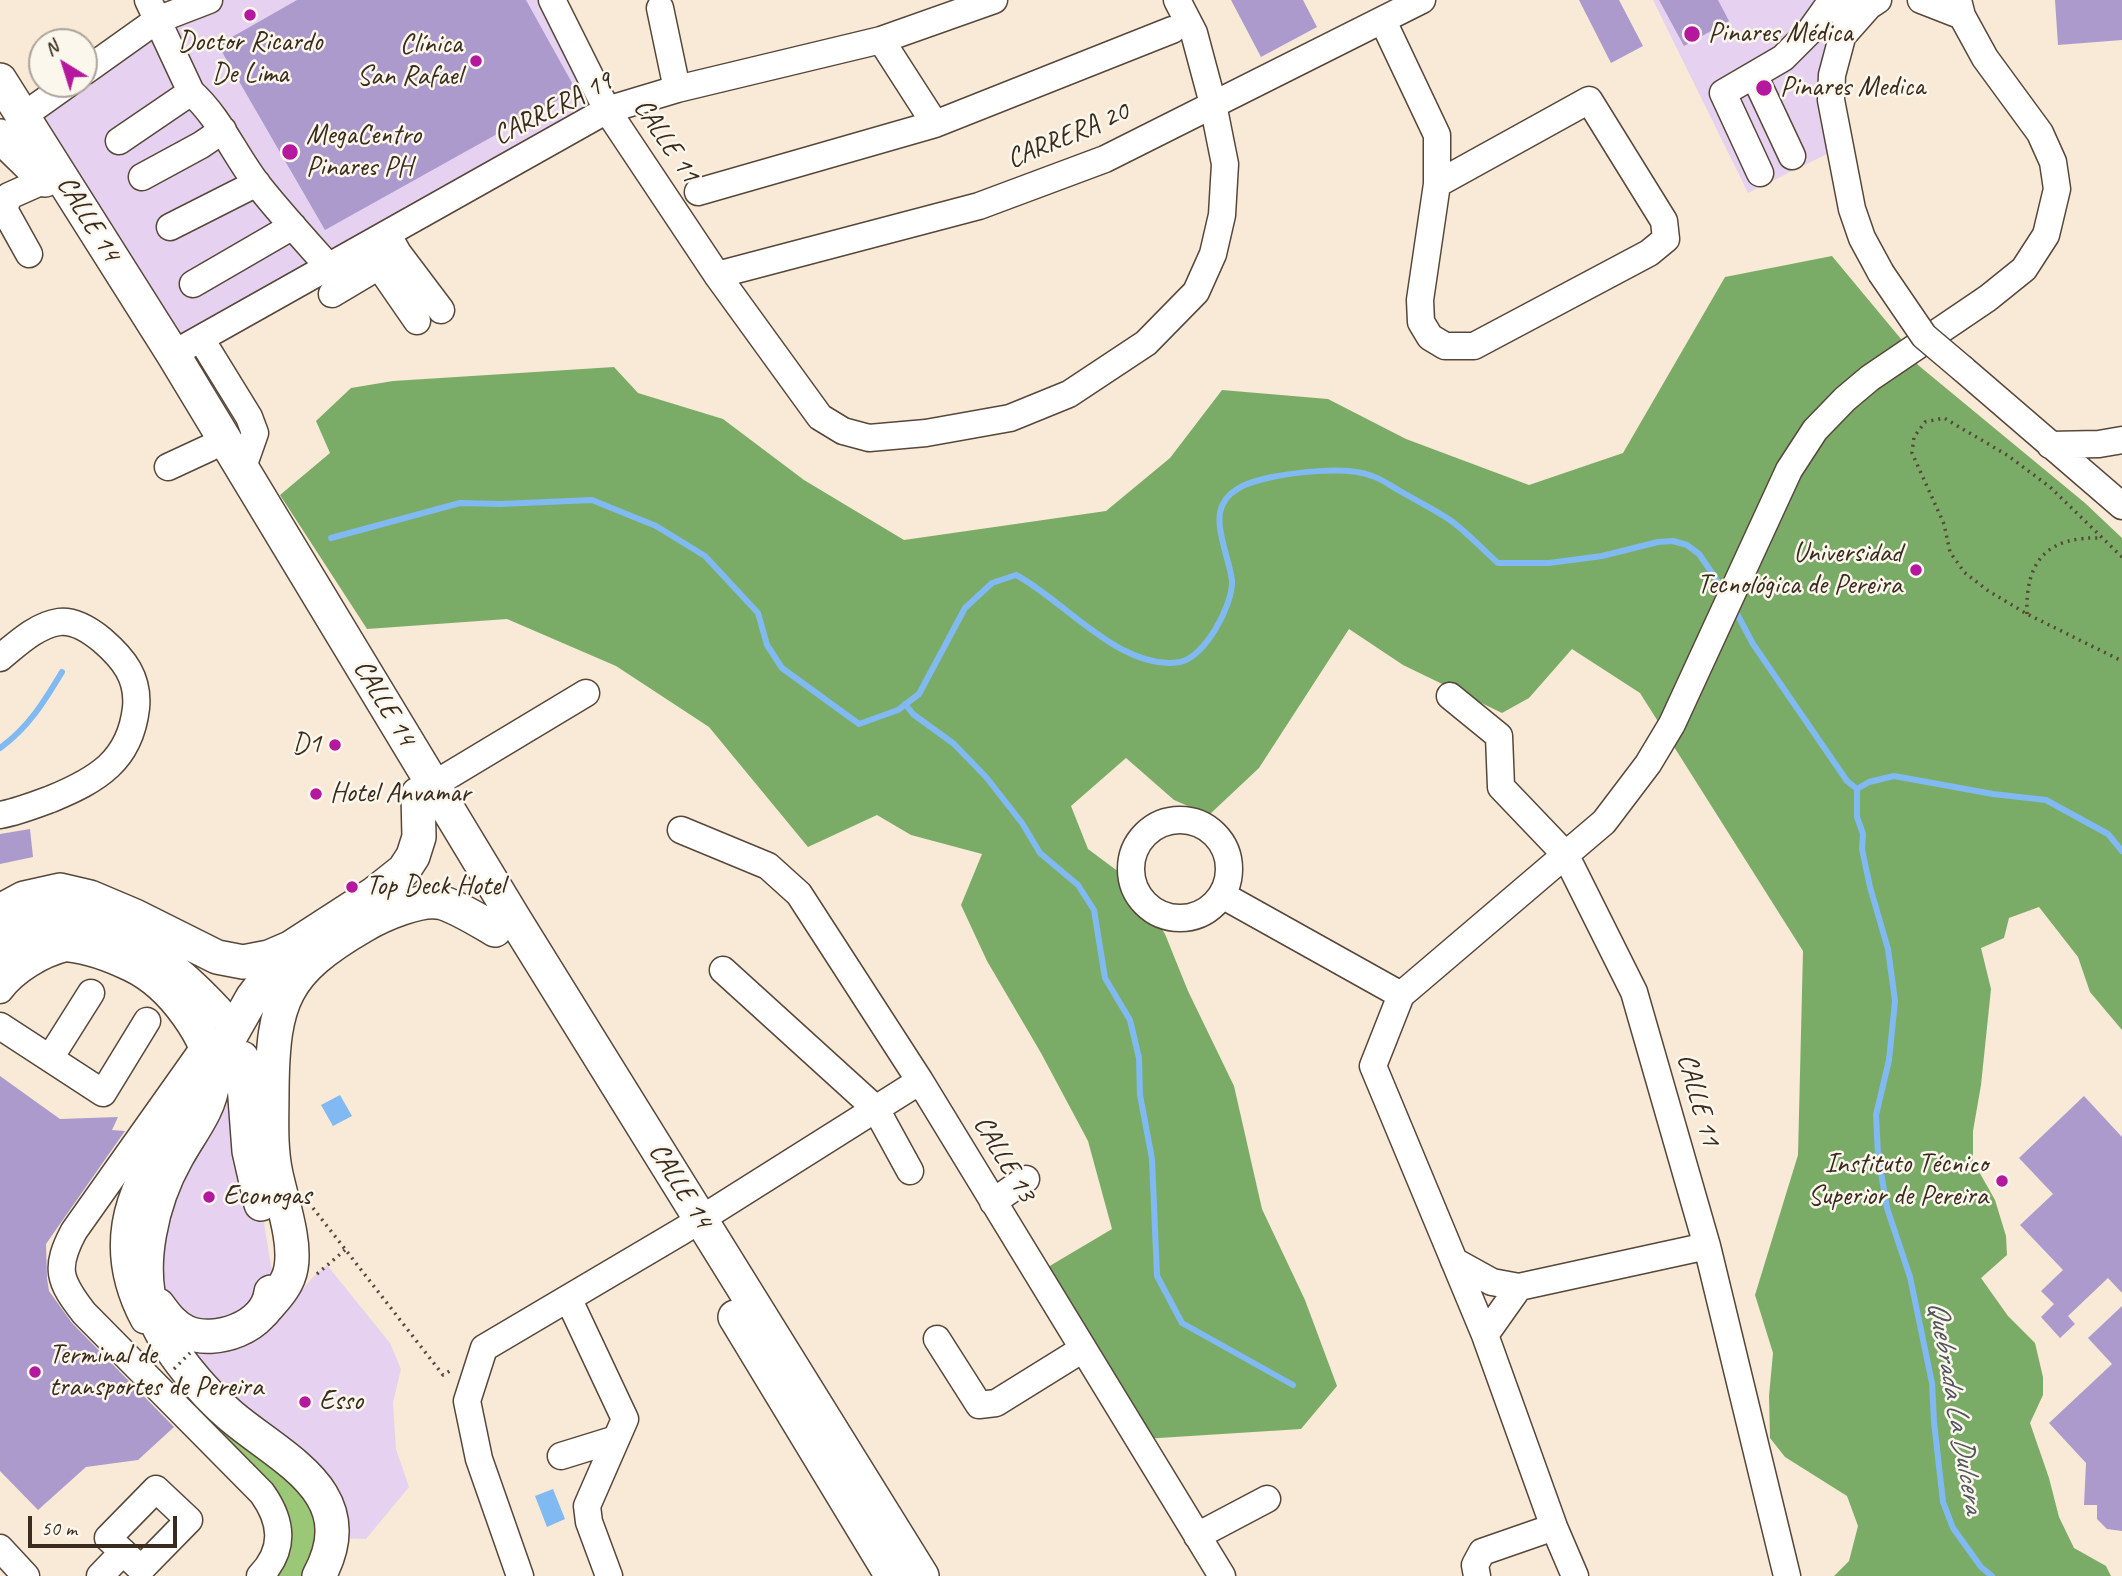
<!DOCTYPE html>
<html>
<head>
<meta charset="utf-8">
<style>
  body { margin:0 }
  #map { position:relative; width:2122px; height:1576px; overflow:hidden; background:#f8ead6; font-family:Caveat,sans-serif }
  canvas { display:block }
  .north { position:absolute; left:28px; top:28px; width:70px; height:70px; box-sizing:border-box; background:#fbf7ec; border:2px solid #aea59a; border-radius:50%; rotate:322deg; font-size:19px; font-weight:700; line-height:28px; text-align:center; color:#3b2a1e }
  .north::after { content:''; display:block; margin:auto; width:24px; height:32px; background:#b5179e; clip-path:polygon(50% 0,100% 100%,50% 72%,0 100%) }
  .scale { position:absolute; left:28px; top:1516px; width:149px; height:32px; box-sizing:border-box; border:4px solid #3b2a1e; border-top:0; padding-left:9px; font-size:21px; line-height:24px; white-space:nowrap; color:#3b2a1e; -webkit-text-stroke:5px #fbf7ec; paint-order:stroke }
</style>
</head>
<body>
<div id="map">
<canvas width="2122" height="1576"></canvas>
<div class="north">N</div>
<div class="scale">50 m</div>
</div>
<script>
const g = document.querySelector('canvas').getContext('2d');
g.lineJoin = 'round';
function fillPath(path, color) {
  g.fillStyle = color;
  g.fill(path, 'evenodd');
}
function stroke(path, color, width, dash) {
  g.strokeStyle = color;
  g.lineWidth = width;
  g.lineCap = dash ? 'butt' : 'round';
  g.setLineDash(dash || []);
  g.stroke(path);
}
function drawText(font, color, halo, rows, align = 'center') {
  g.font = font + ' Caveat,sans-serif';
  g.lineWidth = 5;
  g.setLineDash([]);
  g.textBaseline = 'middle';
  g.strokeStyle = halo;
  g.fillStyle = color;
  for (const [text, x, y, turn = 0] of rows) {
    g.save();
    g.translate(x, y);
    g.rotate((+turn || 0) * Math.PI / 180);
    g.textAlign = isNaN(turn) ? turn : align;
    if (halo) g.strokeText(text, 0, 0);
    g.fillText(text, 0, 0);
    g.restore();
  }
}
fillPath(new Path2D(`
  M209 0H552L607 110 173 354 23 116Z
  M1653 0H1852L1839 148 1748 193Z
  M219 1055 261 1204 273 1278 270 1298 201 1337 147 1271Z
  M327 1265 390 1343 401 1369 393 1403 396 1449 409 1487 366 1539 332 1538 190 1353 220 1351 280 1315 315 1275Z`), '#e6d2f0');
fillPath(new Path2D(`
  M175 1363 312 1480 319 1576H260L279 1540 230 1460Z`), '#9ac876');
fillPath(new Path2D(`
  M1832 256 1901 339 1918 365 2085 503 2122 538V1030L2090 992 2078 957 2039 907 2009 918 2004 938 1981 948 1991 989 1981 1085 1973 1131V1161L1995 1200 2006 1236 2007 1255 1981 1278 2008 1316 2035 1343 2043 1377V1395L2030 1423 2049 1478 2059 1517 2074 1548 2106 1566 2111 1576H1834L1849 1561 1858 1526 1847 1496 1785 1457 1770 1438 1769 1396 1773 1353 1755 1295 1798 1155 1803 951 1640 693 1572 649 1529 698 1502 713 1403 665 1349 629 1259 768 1209 815 1174 800 1126 758 1071 806 1088 849 1131 881 1165 934 1188 991 1234 1086 1262 1209 1305 1300 1337 1386 1301 1429 1143 1439 1048 1267 1112 1229 1088 1141 1041 1053 987 961 961 905 982 854 911 835 877 815 808 847 709 727 616 666 507 619 367 629 280 495 330 453 316 421 351 388 393 381 614 367 638 393 723 419 804 480 904 540 1106 511 1170 458 1222 390 1328 399 1406 439 1529 485 1623 453 1725 277Z`), '#7bac67');
fillPath(new Path2D(`
  M340 1095 352 1116 333 1126 321 1105Z
  M553 1489 565 1519 547 1527 535 1496Z`), '#81b9f2');
stroke(new Path2D(`
  M331 538 460 503 500 504 592 500 656 526 705 556 758 613 767 645 782 668 859 724 898 710 919 694 965 608 992 583 1016 575C1064 600 1121 672 1180 662 1205 657 1233 605 1232 581 1230 560 1212 523 1223 504 1232 486 1254 481 1272 477 1298 472 1348 466 1372 476 1382 479 1391 486 1400 491 1417 501 1434 509 1450 520 1467 532 1482 549 1498 563H1549L1602 556 1658 542 1673 541 1687 545 1699 554 1725 592
  M1734 608 1753 644 1847 781 1857 789V817L1863 834 1862 849 1870 887 1888 949 1895 1001 1889 1060 1876 1115 1878 1155 1887 1208 1910 1277 1932 1383 1934 1422 1943 1502 1953 1528 1981 1567 1992 1576
  M905 704 913 714 954 744 986 777 1022 823 1040 853 1078 885 1094 910 1105 978 1130 1020 1139 1058 1140 1095 1152 1159 1157 1276 1182 1323 1293 1385
  M0 748C28 728 44 702 62 672
  M1857 789 1869 782 1894 776 1993 794 2046 800 2108 834 2122 851`), '#81b9f2', 6);
fillPath(new Path2D(`
  M297 0H526L576 90 325 230 218 45Z
  M1231 0H1303L1317 27 1261 57Z
  M1579 0H1619L1643 46 1611 63Z
  M1659 0H1718L1729 21 1684 46Z
  M2055 0H2122V40L2058 45Z
  M30 829 33 857 0 864V834Z
  M0 1076 60 1119 118 1117 112 1130 125 1131 46 1244 47 1278 49 1291 72 1323 174 1427 138 1460 86 1467 38 1510 0 1471Z
  M2084 1096 2122 1137V1293L2108 1278 2068 1316 2075 1324 2060 1338 2041 1317 2054 1304 2041 1291 2063 1270 2020 1225 2053 1194 2019 1158Z
  M2122 1306V1531L2107 1529 2097 1519V1505H2084L2086 1463 2049 1423 2112 1364 2088 1338Z`), '#ad9acd');
const minor = new Path2D(`
  M148 0 191 92C220 118 234 154 258 185 280 213 305 240 329 267
  M552 0 607 110 717 275 820 417 843 431 869 438 926 433 1010 418 1069 394 1146 343 1196 292 1213 254 1222 215 1225 164 1213 104 1194 33 1177 0
  M1852 0 1832 75 1831 100 1852 209 1862 238 1881 273
  M1921 0 1962 16
  M660 8 677 89
  M1383 21 1437 135V184L1420 300 1421 322 1430 337 1445 346H1474L1649 253 1666 239 1664 221 1589 100 1437 184
  M1846 32 1869 6 1878 0
  M881 40 935 124
  M84 72 157 20 209 0
  M1754 75 1792 156
  M23 116 68 84
  M119 141 191 92
  M1760 173 1723 93 1783 58 1810 31 1832 0
  M142 177 201 145 223 130
  M698 192 935 124 1172 30
  M170 227 257 183
  M388 235 398 253 441 310
  M398 253 379 266 417 321
  M29 254 4 209 9 196 45 180
  M717 275 979 206 1105 159 1422 0
  M193 284 293 226
  M332 294 379 266
  M201 339 249 417 255 433 242 470
  M173 354 607 110 677 89 881 40 994 0
  M1963 369 2122 506
  M2050 445 2099 444 2122 440
  M168 467 209 448
  M0 658C17 644 37 625 59 622 75 620 91 631 102 640 124 659 139 678 136 708 130 761 97 780 51 799 35 805 17 812 0 815
  M1450 696 1499 736 1501 787 1565 854 1634 992 1707 1246 1787 1576
  M433 785 586 693
  M1131 869a49 49 0 1 1 98 0a49 49 0 1 1-98 0Z
  M681 830 768 866 799 894 920 1081 1222 1576
  M1222 895 1401 995
  M723 970 876 1109 910 1171
  M0 990C15 970 42 954 66 948
  M0 1026 103 1093 147 1021
  M205 1046 74 1231C54 1268 59 1281 84 1313L262 1493C282 1521 286 1549 260 1576
  M50 1058 91 993
  M993 1202 1026 1179
  M1454 1261 1492 1282 1519 1287 1707 1246
  M569 1300 625 1419 587 1506 589 1522 609 1576
  M144 1320C90 1219 155 1152 210 1072
  M1485 1335 1519 1287
  M937 1339 979 1405 996 1403 1083 1349
  M561 1456 616 1439
  M156 1489 189 1520 141 1569 108 1538Z
  M1197 1536 1267 1499
  M0 1548 26 1576
  M100 1576 123 1552
  M520 1576 479 1459 467 1401 484 1348 682 1231 920 1081
  M1477 1576 1475 1565 1482 1552 1554 1527
  M1575 1576 1554 1527 1485 1335 1373 1066 1401 995 1604 822 1648 764 1672 724 1789 470 1815 430 1845 399 1870 378 1988 298 2024 269 2046 235 2057 189 2053 162 2040 133 1985 58 1962 16 1958 0`);
const major = new Path2D(`
  M0 80 173 354 515 920 922 1576
  M0 136 45 180
  M0 911 24 898 60 890 90 897 135 916 217 957 243 962 269 957 290 948 375 893 404 870 413 856 419 837 418 794
  M12 925C33 921 57 916 78 920 92 923 105 930 118 937 163 959 183 976 217 1012
  M0 954C48 936 87 943 132 965 155 976 172 993 187 1014 200 1032 215 1059 213 1082 210 1110 190 1133 177 1157 152 1201 136 1267 154 1316 167 1350 203 1392 231 1416 283 1460 364 1493 319 1576
  M242 1058 249 1151 261 1204
  M213 1067 252 998 290 948
  M158 1305C166 1316 173 1326 186 1332 215 1345 267 1327 271 1292
  M263 1312C274 1299 288 1286 291 1268 296 1241 282 1202 276 1174 270 1146 272 1118 272 1090 273 1000 284 972 363 926 381 915 422 897 443 903 461 909 478 920 495 930
  M735 1317 892 1576`);
stroke(minor, '#57473a', 29);
stroke(major, '#57473a', 36);
stroke(new Path2D(`
  M2122 557 2050 487 2007 455 1944 418 1925 422 1914 437 1912 453 1944 524 1950 552 1964 572 1987 590 2027 614 2122 661
  M2027 614C2025 560 2048 536 2102 538
  M313 1208 443 1375 453 1369
  M317 1274 345 1250`), '#57473a', 3.5, [2, 5]);
stroke(minor, '#fff', 26);
stroke(major, '#fff', 33);
const minorBridge = new Path2D(`
  M1881 273 1924 336 1963 369`);
stroke(minorBridge, '#57473a', 29, []);
stroke(new Path2D(`
  M174 1369 190 1353`), '#57473a', 3.5, [2, 5]);
stroke(minorBridge, '#fff', 26);
for (const [x, y, r, color] of [
  [250,15,7,"#b5179e"],
  [1692,34,9,"#b5179e"],
  [476,61,7,"#b5179e"],
  [1764,88,9,"#b5179e"],
  [290,152,9,"#b5179e"],
  [1916,570,7,"#b5179e"],
  [335,745,7,"#b5179e"],
  [316,794,7,"#b5179e"],
  [352,887,7,"#b5179e"],
  [2002,1181,7,"#b5179e"],
  [209,1197,7,"#b5179e"],
  [35,1372,7,"#b5179e"],
  [305,1402,7,"#b5179e"]
]) {
  const dot = new Path2D();
  dot.arc(x, y, r, 0, 2 * Math.PI);
  g.fillStyle = color;
  g.fill(dot);
  stroke(dot, '#fbf7ec', 2.5);
}
drawText('28px', '#3b2a1e', '#fbf7ec', [
  ["Pinares Médica",1708,34],
  ["Doctor Ricardo",250,43,"center"],
  ["De Lima",250,75,"center"],
  ["Clínica",462,45,"right"],
  ["San Rafael",462,77,"right"],
  ["Pinares Medica",1780,88],
  ["MegaCentro",306,136],
  ["Pinares PH",306,168],
  ["Universidad",1902,554,"right"],
  ["Tecnológica de Pereira",1902,586,"right"],
  ["D1",321,745,"right"],
  ["Hotel Anvamar",330,794],
  ["Top Deck Hotel",366,887],
  ["Instituto Técnico",1988,1165,"right"],
  ["Superior de Pereira",1988,1197,"right"],
  ["Econogas",223,1197],
  ["Terminal de",49,1356],
  ["transportes de Pereira",49,1388],
  ["Esso",319,1402]
], 'left');
drawText('28px', '#3b2a1e', '#fbf7ec', [
  ["CARRERA 19",553,109,-27],
  ["CARRERA 20",1068,136,-23],
  ["CALLE 11",666,141,56],
  ["CALLE 14",88,219,58],
  ["CALLE 14",384,703,59],
  ["CALLE 11",1698,1100,74],
  ["CALLE 13",1004,1159,59],
  ["CALLE 14",680,1186,58]
]);
drawText('italic 30px', '#50555e', '#fbf7ec', [
  ["Quebrada La Dulcera",1955,1407,80]
]);
</script>
</body>
</html>
